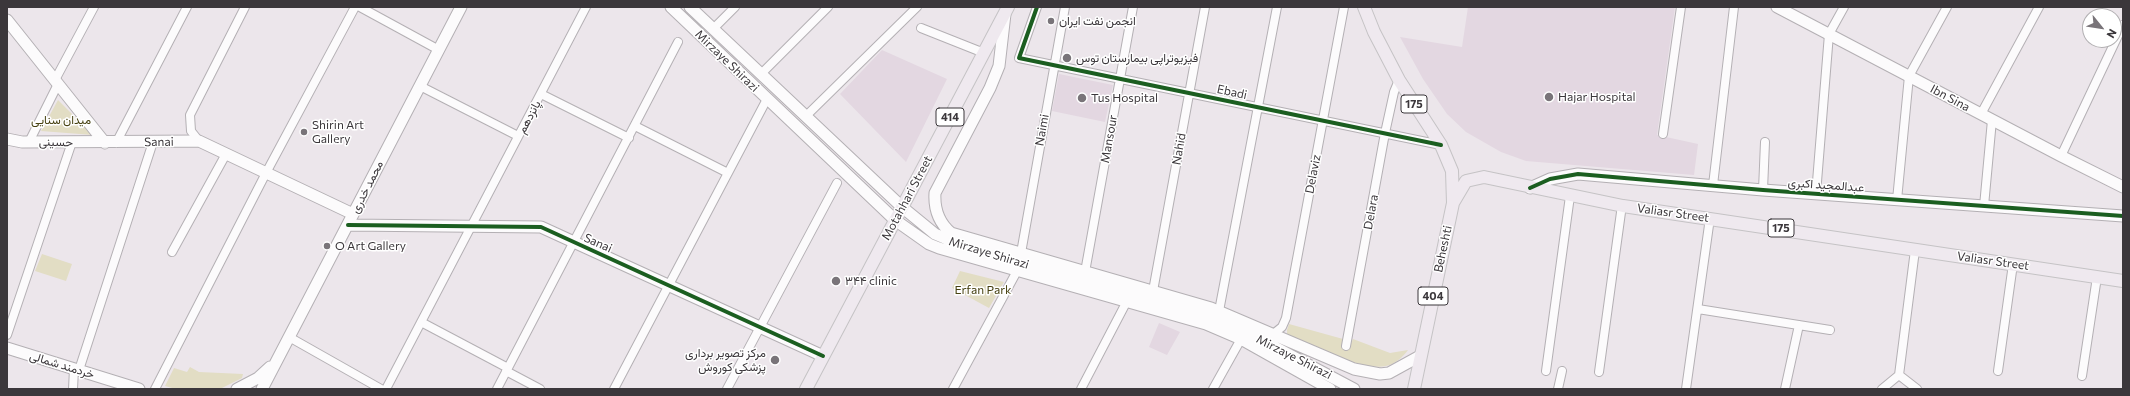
<!DOCTYPE html>
<html>
<head>
<meta charset="utf-8">
<style>
  body { margin:0 }
  #map { position:relative; width:2130px; height:396px; overflow:hidden; background:#ece6eb; font-family:Commissioner,sans-serif }
  canvas { display:block }
  .frame { position:absolute; inset:0; border:8px solid #3b373b; pointer-events:none }
  .north { position:absolute; left:2082px; top:8px; width:40px; height:40px; box-sizing:border-box; background:#fff; border:1px solid #b1afb1; border-radius:50%; rotate:120deg; font-size:11px; font-weight:700; line-height:16px; text-align:center; color:#3b373b }
  .north::after { content:''; display:block; margin:auto; width:14px; height:18px; background:#797479; clip-path:polygon(50% 0,100% 100%,50% 72%,0 100%) }
</style>
</head>
<body>
<div id="map">
<canvas width="2130" height="396"></canvas>
<div class="frame"></div>
<div class="north">N</div>
</div>
<script>
const g = document.querySelector('canvas').getContext('2d');
g.lineJoin = 'round';
function fillPath(path, color) {
  g.fillStyle = color;
  g.fill(path, 'evenodd');
}
function stroke(path, color, width, dash) {
  g.strokeStyle = color;
  g.lineWidth = width;
  g.lineCap = dash ? 'butt' : 'round';
  g.setLineDash(dash || []);
  g.stroke(path);
}
function drawText(font, color, halo, rows, align = 'center') {
  g.font = font + ' Commissioner,Vazirmatn,sans-serif';
  g.lineWidth = 3;
  g.setLineDash([]);
  g.textBaseline = 'middle';
  g.strokeStyle = halo;
  g.fillStyle = color;
  for (const [text, x, y, turn = 0] of rows) {
    g.save();
    g.translate(x, y);
    g.rotate((+turn || 0) * Math.PI / 180);
    g.textAlign = isNaN(turn) ? turn : align;
    if (halo) g.strokeText(text, 0, 0);
    g.fillText(text, 0, 0);
    g.restore();
  }
}
fillPath(new Path2D(`
  M1468 7H1675L1657 135 1698 144 1694 175 1526 161 1501 152 1466 132 1447 114 1423 79 1400 37 1462 47Z
  M882 50 947 79 906 162 840 94Z
  M1059 74 1113 85 1105 122 1052 111Z
  M1159 323 1180 332 1167 355 1149 347Z`), '#e3d7e1');
fillPath(new Path2D(`
  M58 100 93 135 41 131Z
  M42 254 72 264 66 281 35 271Z
  M960 271 1004 282 989 308 952 288Z
  M1289 324 1343 339 1349 347 1353 339 1390 353 1408 350C1403 357 1394 365 1386 366 1362 371 1310 346 1287 336V330Z
  M190 367 199 372 243 374 242 378 220 389H176L165 386 174 368 187 372Z`), '#e2ddc4');
const street = new Path2D(`
  M360 7 439 50
  M1037 7 1019 58 1441 145
  M921 28 984 53
  M713 29 735 7
  M761 74 828 7
  M55 80 94 7
  M420 86 518 136
  M541 94 629 138
  M1981 114 2039 7
  M806 116 917 7
  M635 126 728 173
  M1663 134 1681 7
  M199 141 191 131 190 115 245 7
  M29 142 58 84
  M116 143 187 7
  M2061 156 2123 25
  M1713 185 1734 7
  M1763 190 1765 142
  M1816 194 1829 34 1844 7
  M1897 200 1909 76 1947 7
  M1984 206 1992 120
  M172 252 226 154
  M1021 253 1065 7
  M1085 272 1133 7
  M1153 291 1205 7
  M1698 309 1830 330
  M1219 311 1277 7
  M421 322 508 368
  M7 335 72 142
  M1272 335 1282 327 1286 318 1344 7
  M289 337 381 389
  M1346 346 1385 133 1394 92 1399 80
  M79 370 153 142
  M506 371 540 389
  M1546 371 1570 196
  M1998 371 2013 264
  M1599 372 1622 205
  M1899 375 1917 389
  M2082 376 2097 277
  M73 389 74 369
  M155 389 266 173 355 7
  M386 389 586 7
  M497 389 678 42
  M614 389 767 99
  M727 389 837 183
  M953 389 1017 271
  M1081 389 1127 301
  M1213 389 1241 339
  M1558 389 1562 371
  M1686 389 1710 218
  M1785 389 1799 325
  M1882 389 1899 375 1915 250`);
const secondary = new Path2D(`
  M671 7 895 220 929 244 939 248 1206 324 1241 339 1330 389
  M690 7 902 207 935 234 966 247 1208 316 1256 337 1354 389
  M1777 7 2061 156 2123 187
  M1005 14 999 66 990 88 935 193C934 209 938 222 951 233L1211 308 1354 369 1380 374 1389 373 1420 356
  M7 20 105 143
  M7 139 22 142 199 141 353 214
  M1530 188 1550 179 1578 174 1763 190 2123 216
  M348 225 541 227 823 356
  M7 348 139 389
  M237 389 258 378 270 367
  M262 389 461 7`);
const primary = new Path2D(`
  M1364 7 1374 32 1399 80 1441 145 1452 171 1453 203 1414 389
  M1453 203 1466 181 1484 177 1623 206 2123 281
  M806 389 1008 7`);
stroke(street, '#b4b0b4', 10);
stroke(secondary, '#b4b0b4', 13);
stroke(primary, '#c5c3c5', 14);
stroke(street, '#fcfbfc', 8);
stroke(secondary, '#fcfbfc', 11);
stroke(primary, '#efe9ef', 12);
stroke(new Path2D(`
  M1037 7 1019 58 1441 145
  M1530 188 1550 179 1578 174 1763 190 2123 216
  M348 225 541 227 823 356`), '#1b5e20', 4);
for (const [x, y, r, color] of [
  [1051,21,4,"#797479"],
  [1067,58,5,"#797479"],
  [1549,97,5,"#797479"],
  [1082,98,5,"#797479"],
  [304,132,4,"#797479"],
  [327,246,4,"#797479"],
  [836,281,5,"#797479"],
  [775,360,5,"#797479"]
]) {
  const dot = new Path2D();
  dot.arc(x, y, r, 0, 2 * Math.PI);
  g.fillStyle = color;
  g.fill(dot);
  stroke(dot, '#fff', 1.5);
}
for (const [x, y, w] of [
  [1414,104,26],
  [950,117,28],
  [1781,228,26],
  [1433,296,30]
]) {
  const box = new Path2D();
  box.roundRect(x - w / 2, y - 9, w, 18, 3);
  g.fillStyle = '#fff';
  g.fill(box);
  stroke(box, '#3b373b', 1);
}
drawText('bold 11px', '#3b373b', null, [
  ["175",1414,104],
  ["414",950,117],
  ["175",1781,228],
  ["404",1433,296]
]);
drawText('12px', '#3b373b', '#fff', [
  ["انجمن نفت ایران",1059,21],
  ["فیزیوتراپی بیمارستان توس",1076,58],
  ["Hajar Hospital",1558,97],
  ["Tus Hospital",1091,98],
  ["Shirin Art",312,125],
  ["Gallery",312,139],
  ["O Art Gallery",335,246],
  ["۳۴۴ clinic",845,281],
  ["مرکز تصویر برداری",766,353,"right"],
  ["پزشکی کوروش",766,367,"right"]
], 'left');
drawText('12px', '#3b373b', '#fff', [
  ["Mirzaye Shirazi",727,61,44],
  ["Ebadi",1232,92,12],
  ["Ibn Sina",1950,98,28],
  ["پانزدهم",529,117,-62],
  ["Naimi",1042,130,-80],
  ["Mansour",1109,139,-80],
  ["حسینی",56,142,1],
  ["Sanai",159,142,-1],
  ["Nahid",1179,149,-80],
  ["Delaviz",1313,174,-79],
  ["عبدالمجید اکبری",1826,185,4],
  ["محمد خدری",367,187,-63],
  ["Motahhari Street",907,198,-62],
  ["Delara",1371,212,-80],
  ["Valiasr Street",1673,213,8],
  ["Sanai",598,243,24],
  ["Beheshti",1443,249,-78],
  ["Mirzaye Shirazi",989,253,17],
  ["Valiasr Street",1993,261,8],
  ["Mirzaye Shirazi",1294,357,27],
  ["خردمند شمالی",62,365,17]
]);
drawText('12px', '#464111', '#fff', [
  ["میدان سنایی",61,120],
  ["Erfan Park",983,290]
]);
</script>
</body>
</html>
